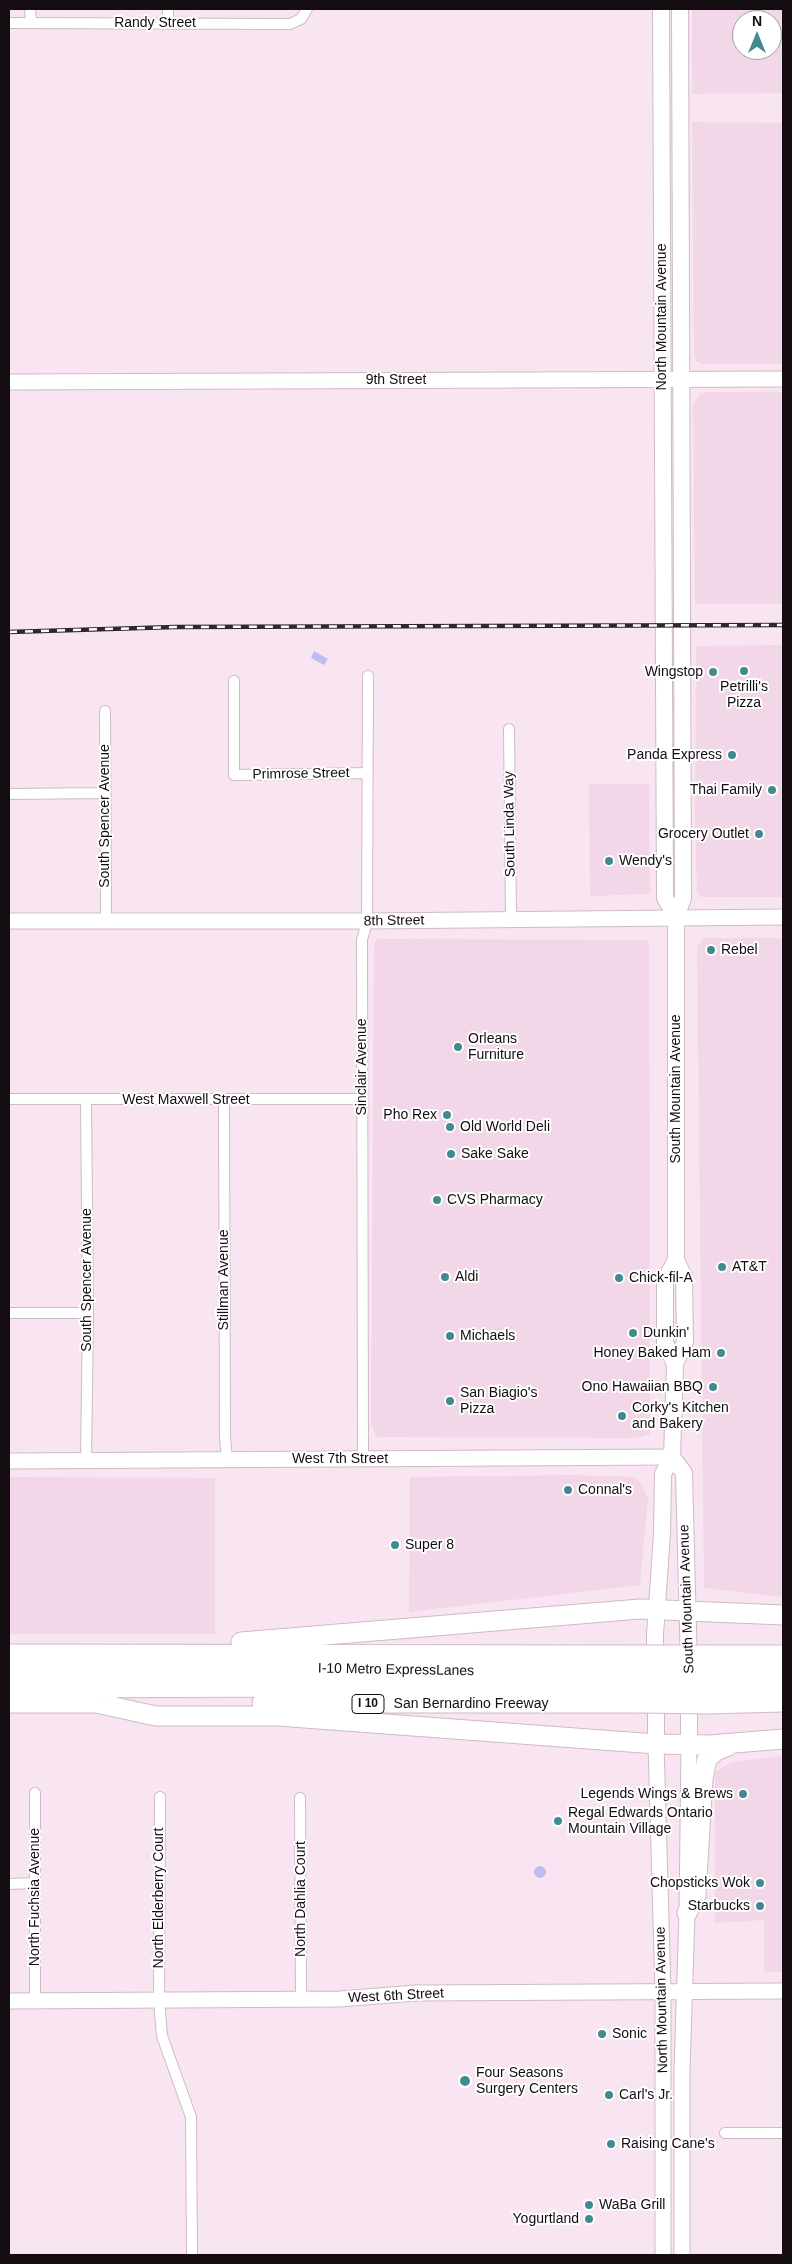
<!DOCTYPE html>
<html>
<head>
<meta charset="utf-8">
<style>
  body { margin:0 }
  #map { position:relative; width:792px; height:2264px; overflow:hidden; background:#f9e5f2; font-family:Helvetica,sans-serif }
  canvas { display:block }
  .frame { position:absolute; inset:0; border:10px solid #130c10; pointer-events:none }
  .north { position:absolute; left:732px; top:10px; width:50px; height:50px; box-sizing:border-box; background:#fff; border:1px solid #a19e9f; border-radius:50%; rotate:0deg; font-size:14px; font-weight:700; line-height:20px; text-align:center; color:#130c10 }
  .north::after { content:''; display:block; margin:auto; width:18px; height:22px; background:#438a90; clip-path:polygon(50% 0,100% 100%,50% 72%,0 100%) }
</style>
</head>
<body>
<div id="map">
<canvas width="792" height="2264"></canvas>
<div class="frame"></div>
<div class="north">N</div>
</div>
<script>
const g = document.querySelector('canvas').getContext('2d');
g.lineJoin = 'round';
function fillPath(path, color) {
  g.fillStyle = color;
  g.fill(path, 'evenodd');
}
function stroke(path, color, width, dash) {
  g.strokeStyle = color;
  g.lineWidth = width;
  g.lineCap = dash ? 'butt' : 'round';
  g.setLineDash(dash || []);
  g.stroke(path);
}
function drawText(font, color, halo, rows, align = 'center') {
  g.font = font + ' Helvetica,sans-serif';
  g.lineWidth = 4;
  g.setLineDash([]);
  g.textBaseline = 'middle';
  g.strokeStyle = halo;
  g.fillStyle = color;
  for (const [text, x, y, turn = 0] of rows) {
    g.save();
    g.translate(x, y);
    g.rotate((+turn || 0) * Math.PI / 180);
    g.textAlign = isNaN(turn) ? turn : align;
    if (halo) g.strokeText(text, 0, 0);
    g.fillText(text, 0, 0);
    g.restore();
  }
}
fillPath(new Path2D(`
  M692 9H783V93L692 94ZM742 20H772V50H742Z
  M692 122 783 123V364H701L696 361 694 354Z
  M708 392H783V604H695L693 404 701 393Z
  M783 645V897H700L697 892 695 815 696 646Z
  M589 784H649L650 894 590 896Z
  M704 938H783V1597L704 1588 697 947Z
  M378 939 646 940 649 943 650 1434 635 1438 378 1437 375 1434 371 1423 374 942Z
  M573 1475 634 1477 640 1482 648 1498 640 1585 409 1612 410 1477Z
  M9 1477 215 1478V1634H9Z
  M783 1756V1972H764V1920L715 1923V1772L732 1762Z`), '#f1d7e7');
fillPath(new Path2D(`
  M314 651 328 659 324 665 311 658Z
  M534 1872a6 6 0 1 1 12 0a6 6 0 1 1-12 0Z`), '#bdbcf3');
const street = new Path2D(`
  M30 9 31 22
  M168 9V23
  M9 23 290 24 301 19 307 9
  M234 681V775L368 773
  M105 711 106 921
  M509 729 511 919
  M9 794 105 793
  M9 1099H362
  M224 1100 225 1437 227 1460
  M86 1101 88 1313 86 1460
  M9 1313H88
  M363 1459 362 940 367 921 368 676
  M35 1793V2001
  M160 1797 159 1999 162 2036 191 2117 192 2255
  M300 1798 301 1999
  M9 1884 35 1883
  M725 2133H783`);
const secondary = new Path2D(`
  M9 382 783 379
  M9 921H367L783 917
  M9 1461 672 1457
  M656 1744 663 1991V2255
  M9 2001 340 1999 416 1993 783 1991
  M682 2255V2070L687 1913 689 1745`);
const primary = new Path2D(`
  M661 9 665 898 676 917
  M675 1364 665 1343V1280L676 1260
  M672 1457 684 1473 689 1668
  M655 1667V1635L662 1533 663 1474 672 1457 675 1364 685 1342 684 1277 676 1260V917L683 898 680 9
  M656 1744V1692
  M689 1745V1693`);
const highway = new Path2D(`
  M241 1642 640 1609 783 1615
  M9 1654 641 1655
  M708 1655H783
  M9 1671 283 1668 640 1673
  M709 1673H783
  M712 1686H783
  M9 1688 640 1686
  M9 1703H109
  M96 1703 156 1716H278L656 1744 710 1745 783 1739
  M262 1703H640
  M708 1704 783 1702
  M687 1913 696 1895 703 1779 707 1759 716 1751 728 1746`);
stroke(street, '#cebbc7', 12);
stroke(secondary, '#cebbc7', 17);
stroke(primary, '#cebbc7', 18);
stroke(highway, '#cebbc7', 21);
stroke(street, '#fff', 10);
stroke(secondary, '#fff', 15);
stroke(primary, '#fff', 16);
stroke(highway, '#fff', 19);
const rail = new Path2D(`
  M9 632 175 627 783 625`);
stroke(rail, '#2f272c', 4.5);
stroke(rail, '#fff', 2.5, [8]);
const highwayBridge = new Path2D(`
  M641 1655H708
  M640 1673H709
  M640 1686H712
  M640 1703 708 1704`);
stroke(highwayBridge, '#cebbc7', 21, []);
stroke(highwayBridge, '#fff', 19);
for (const [x, y, r, color] of [
  [744,671,5,"#438a90"],
  [713,672,5,"#438a90"],
  [732,755,5,"#438a90"],
  [772,790,5,"#438a90"],
  [759,834,5,"#438a90"],
  [609,861,5,"#438a90"],
  [711,950,5,"#438a90"],
  [458,1047,5,"#438a90"],
  [447,1115,5,"#438a90"],
  [450,1127,5,"#438a90"],
  [451,1154,5,"#438a90"],
  [437,1200,5,"#438a90"],
  [722,1267,5,"#438a90"],
  [445,1277,5,"#438a90"],
  [619,1278,5,"#438a90"],
  [633,1333,5,"#438a90"],
  [450,1336,5,"#438a90"],
  [721,1353,5,"#438a90"],
  [713,1387,5,"#438a90"],
  [450,1401,5,"#438a90"],
  [622,1416,5,"#438a90"],
  [568,1490,5,"#438a90"],
  [395,1545,5,"#438a90"],
  [743,1794,5,"#438a90"],
  [558,1821,5,"#438a90"],
  [760,1883,5,"#438a90"],
  [760,1906,5,"#438a90"],
  [602,2034,5,"#438a90"],
  [465,2081,6,"#438a90"],
  [609,2095,5,"#438a90"],
  [611,2144,5,"#438a90"],
  [589,2205,5,"#438a90"],
  [589,2219,5,"#438a90"]
]) {
  const dot = new Path2D();
  dot.arc(x, y, r, 0, 2 * Math.PI);
  g.fillStyle = color;
  g.fill(dot);
  stroke(dot, '#fff', 2);
}
for (const [x, y, w] of [
  [368,1704,32]
]) {
  const box = new Path2D();
  box.roundRect(x - w / 2, y - 9.5, w, 19, 4);
  g.fillStyle = '#fff';
  g.fill(box);
  stroke(box, '#130c10', 1);
}
drawText('bold 12px', '#130c10', null, [
  ["I 10",368,1704]
]);
drawText('14px', '#130c10', '#fff', [
  ["Randy Street",155,23],
  ["North Mountain Avenue",662,317,-90],
  ["9th Street",396,380],
  ["Primrose Street",301,774,-1],
  ["South Spencer Avenue",105,816,-90],
  ["South Linda Way",510,824,-91],
  ["8th Street",394,921,-1],
  ["Sinclair Avenue",362,1067,-90],
  ["South Mountain Avenue",676,1089,-90],
  ["West Maxwell Street",186,1100],
  ["South Spencer Avenue",87,1280,-90],
  ["Stillman Avenue",224,1280,-90],
  ["West 7th Street",340,1459],
  ["South Mountain Avenue",687,1599,-92],
  ["I-10 Metro ExpressLanes",396,1670,1],
  ["San Bernardino Freeway",471,1704],
  ["North Fuchsia Avenue",35,1897,-90],
  ["North Elderberry Court",159,1898,-90],
  ["North Dahlia Court",301,1899,-90],
  ["West 6th Street",396,1996,-3],
  ["North Mountain Avenue",662,2000,-91]
]);
drawText('14px', '#130c10', '#fff', [
  ["Wingstop",703,672,"right"],
  ["Petrilli's",744,687,"center"],
  ["Pizza",744,703,"center"],
  ["Panda Express",722,755,"right"],
  ["Thai Family",762,790,"right"],
  ["Grocery Outlet",749,834,"right"],
  ["Wendy's",619,861],
  ["Rebel",721,950],
  ["Orleans",468,1039],
  ["Furniture",468,1055],
  ["Pho Rex",437,1115,"right"],
  ["Old World Deli",460,1127],
  ["Sake Sake",461,1154],
  ["CVS Pharmacy",447,1200],
  ["AT&T",732,1267],
  ["Aldi",455,1277],
  ["Chick-fil-A",629,1278],
  ["Dunkin'",643,1333],
  ["Michaels",460,1336],
  ["Honey Baked Ham",711,1353,"right"],
  ["Ono Hawaiian BBQ",703,1387,"right"],
  ["San Biagio's",460,1393],
  ["Pizza",460,1409],
  ["Corky's Kitchen",632,1408],
  ["and Bakery",632,1424],
  ["Connal's",578,1490],
  ["Super 8",405,1545],
  ["Legends Wings & Brews",733,1794,"right"],
  ["Regal Edwards Ontario",568,1813],
  ["Mountain Village",568,1829],
  ["Chopsticks Wok",750,1883,"right"],
  ["Starbucks",750,1906,"right"],
  ["Sonic",612,2034],
  ["Four Seasons",476,2073],
  ["Surgery Centers",476,2089],
  ["Carl's Jr.",619,2095],
  ["Raising Cane's",621,2144],
  ["WaBa Grill",599,2205],
  ["Yogurtland",579,2219,"right"]
], 'left');
</script>
</body>
</html>
